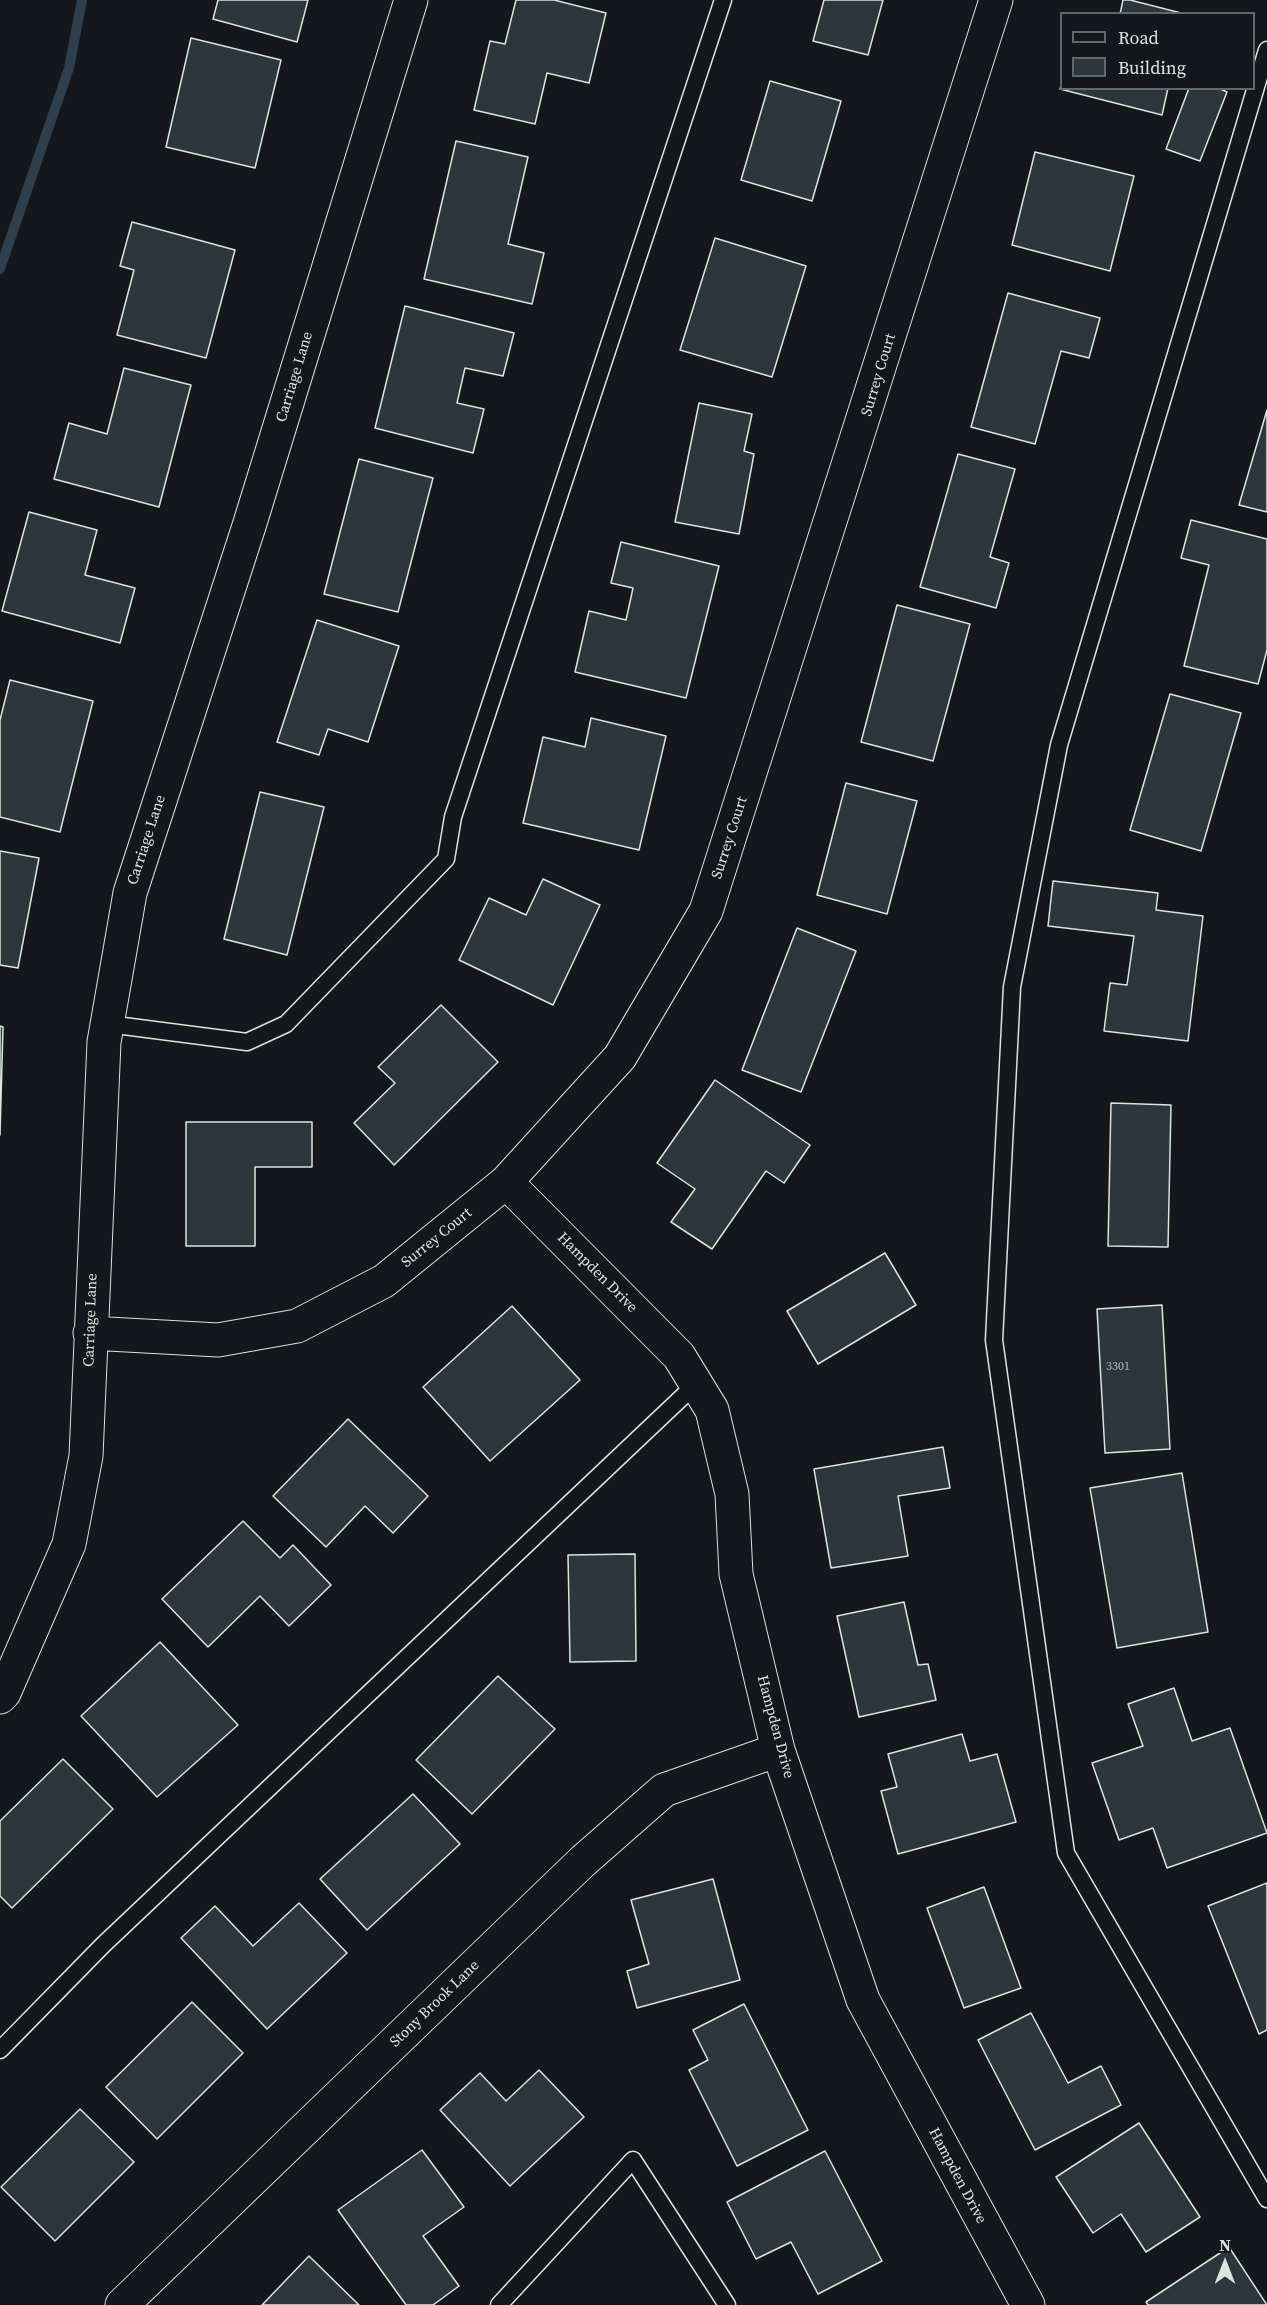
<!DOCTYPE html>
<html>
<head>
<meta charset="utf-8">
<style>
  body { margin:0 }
  #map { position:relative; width:1267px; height:2305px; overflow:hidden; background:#14181c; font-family:"Source Serif 4",serif }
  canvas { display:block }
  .legend { position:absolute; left:1060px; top:12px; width:195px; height:78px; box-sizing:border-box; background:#14181c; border:2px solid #626a69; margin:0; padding:8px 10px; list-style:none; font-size:18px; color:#d8e6dc }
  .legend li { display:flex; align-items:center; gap:12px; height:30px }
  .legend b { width:30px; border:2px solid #626a69 }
  .north { position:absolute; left:1195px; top:2233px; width:60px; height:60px; -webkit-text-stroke:4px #14181c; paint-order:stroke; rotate:0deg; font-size:16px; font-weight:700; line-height:24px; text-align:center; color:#d8e6dc }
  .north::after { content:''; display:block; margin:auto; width:21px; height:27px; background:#d8e6dc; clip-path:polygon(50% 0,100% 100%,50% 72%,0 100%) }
</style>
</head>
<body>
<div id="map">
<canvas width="1267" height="2305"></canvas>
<ul class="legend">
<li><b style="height:8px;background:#14181c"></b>Road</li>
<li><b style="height:16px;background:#2c363c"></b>Building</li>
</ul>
<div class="north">N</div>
</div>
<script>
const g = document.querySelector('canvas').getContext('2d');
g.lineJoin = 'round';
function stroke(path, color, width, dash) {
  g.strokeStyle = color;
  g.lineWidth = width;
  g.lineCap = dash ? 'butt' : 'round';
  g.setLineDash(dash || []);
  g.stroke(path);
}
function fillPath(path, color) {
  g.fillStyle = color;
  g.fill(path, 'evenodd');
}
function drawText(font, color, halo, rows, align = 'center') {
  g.font = font + ' "Source Serif 4",serif';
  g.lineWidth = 4.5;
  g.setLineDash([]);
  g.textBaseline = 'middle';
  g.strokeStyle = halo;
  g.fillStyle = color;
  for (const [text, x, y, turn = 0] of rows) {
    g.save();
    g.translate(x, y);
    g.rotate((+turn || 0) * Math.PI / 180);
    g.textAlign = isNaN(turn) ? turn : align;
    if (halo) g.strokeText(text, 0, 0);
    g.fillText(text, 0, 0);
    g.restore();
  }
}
stroke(new Path2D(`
  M0 269 69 68 82 0`), '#2f3f4d', 10);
const building = new Path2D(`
  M218 0H308L297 42 213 19Z
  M516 0H554L606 13 589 83 547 73 535 124 474 110 490 41 505 44Z
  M824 0H883L868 55 813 41Z
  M1123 0H1130L1185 14H1120Z
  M191 38 281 60 255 168 166 147Z
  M770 81 841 101 812 201 741 180Z
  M1062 83V88H1168L1162 115 1060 89Z
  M1189 88H1218L1227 92 1200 161 1166 149Z
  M456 141 528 157 508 244 544 253 532 304 424 279Z
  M1035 152 1134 176 1110 271 1012 245Z
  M132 222 235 250 206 358 117 335 134 270 120 266Z
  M715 238 806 266 772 377 680 350Z
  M1008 293 1100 318 1089 358 1061 351 1035 444 971 427Z
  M405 306 514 333 503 376 465 368 457 403 484 409 473 453 375 428Z
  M124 368 191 385 159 507 54 479 69 423 107 434Z
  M699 403 752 414 744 451 754 454 739 534 675 522Z
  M1267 410V512L1239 505Z
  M958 454 1015 469 990 557 1009 563 996 608 920 587Z
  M359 459 433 478 398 612 324 594Z
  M29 512 97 530 85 575 135 588 120 643 2 611Z
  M1191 520 1267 539V650L1258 684 1184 666 1209 565 1181 558Z
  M621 542 719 566 686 698 575 672 589 611 626 620 633 588 611 583Z
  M897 605 970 624 933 761 861 742Z
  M317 620 399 646 368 742 328 729 319 755 277 742Z
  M10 680 93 701 60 832 0 817V720Z
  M1170 694 1241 713 1201 851 1130 830Z
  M591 718 666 736 639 850 523 823 543 737 585 747Z
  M846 783 917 801 887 914 817 895Z
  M260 792 324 807 287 955 224 939Z
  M0 851 39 858 18 968 0 965Z
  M543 879 600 905 553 1005 459 960 489 898 526 915Z
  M1053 881 1158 893 1156 910 1203 916 1188 1041 1104 1031 1110 983 1127 985 1134 936 1048 926Z
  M797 928 856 951 801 1092 742 1070Z
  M441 1005 498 1062 394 1165 354 1123 395 1083 378 1067Z
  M0 1026 3 1027 0 1135Z
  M715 1080 810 1145 784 1183 766 1171 712 1249 671 1222 695 1189 657 1163Z
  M1111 1103 1171 1105 1168 1247 1108 1246Z
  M186 1122H312V1167H255V1246H186Z
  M885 1253 916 1305 818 1364 787 1311Z
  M1162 1305 1170 1449 1105 1453 1097 1309Z
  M512 1306 580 1380 490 1461 423 1387Z
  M348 1419 428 1496 393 1533 365 1506 326 1547 273 1496Z
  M943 1447 950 1488 898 1496 908 1556 831 1568 814 1469Z
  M1182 1473 1208 1632 1117 1648 1090 1488Z
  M243 1521 280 1558 293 1545 331 1585 289 1626 260 1596 208 1647 162 1599Z
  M635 1554 636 1661 570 1662 568 1555Z
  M904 1602 918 1665 928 1664 936 1700 859 1717 837 1616Z
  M160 1642 238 1725 157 1797 81 1716Z
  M498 1676 555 1729 472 1814 416 1760Z
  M1174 1688 1192 1741 1230 1728 1267 1833 1167 1868 1153 1828 1119 1840 1092 1763 1143 1746 1128 1704Z
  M962 1734 970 1761 997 1754 1016 1822 898 1854 881 1791 897 1787 888 1754Z
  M63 1759 113 1809 12 1908 0 1896V1821Z
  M413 1794 460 1844 367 1930 320 1879Z
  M713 1879 740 1980 637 2008 627 1971 649 1964 631 1900Z
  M1267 1883V2030L1259 2034 1208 1906Z
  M984 1887 1021 1988 964 2008 927 1908Z
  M299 1903 347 1953 267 2029 181 1938 215 1906 253 1946Z
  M192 2002 243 2053 157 2139 106 2087Z
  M744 2004 808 2130 737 2166 689 2070 708 2060 693 2030Z
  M1031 2013 1068 2083 1101 2066 1121 2105 1035 2150 978 2040Z
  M539 2070 584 2117 510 2186 440 2110 480 2073 506 2101Z
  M80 2109 134 2162 55 2241 1 2187Z
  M1139 2123 1200 2217 1146 2252 1121 2214 1093 2233 1056 2177Z
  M422 2150 464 2207 423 2236 459 2286 433 2305H406L338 2210Z
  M825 2151 882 2261 818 2294 791 2242 756 2259 727 2202Z
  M1229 2247 1267 2305H1148L1146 2302Z
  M309 2256 359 2305H262Z`);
fillPath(building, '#2c363c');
stroke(building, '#d8e6dc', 1.5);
const lane = new Path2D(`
  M1267 50 1059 745 1012 987 994 1340 1066 1853 1267 2199
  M108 1024 247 1042 286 1024 446 859 453 817 723 0
  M0 2050 103 1945 696 1384
  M499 2305 633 2160 727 2305`);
const street = new Path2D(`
  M506 1182 679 1356 712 1410 732 1494 736 1574 778 1750 863 2000 1028 2305
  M90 1333 218 1340 297 1326 384 1281 506 1182 620 1057 706 911 996 0
  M0 1697 4 1693 69 1544 86 1456 104 1042 130 893 250 523 411 0
  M122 2305 582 1862 664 1790 778 1750`);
stroke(lane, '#d8e6dc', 19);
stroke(street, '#d8e6dc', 35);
stroke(lane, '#14181c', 16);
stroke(street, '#14181c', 33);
drawText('12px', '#adbab4', null, [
  ["3301",1118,1367]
]);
drawText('15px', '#d8e6dc', '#14181c', [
  ["Surrey Court",879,375,-73],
  ["Carriage Lane",295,377,-73],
  ["Surrey Court",730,838,-72],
  ["Carriage Lane",147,840,-72],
  ["Surrey Court",437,1238,-39],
  ["Hampden Drive",597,1273,45],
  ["Carriage Lane",91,1320,-88],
  ["Hampden Drive",775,1727,75],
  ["Stony Brook Lane",435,2004,-44],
  ["Hampden Drive",957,2176,62]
]);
</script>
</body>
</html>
